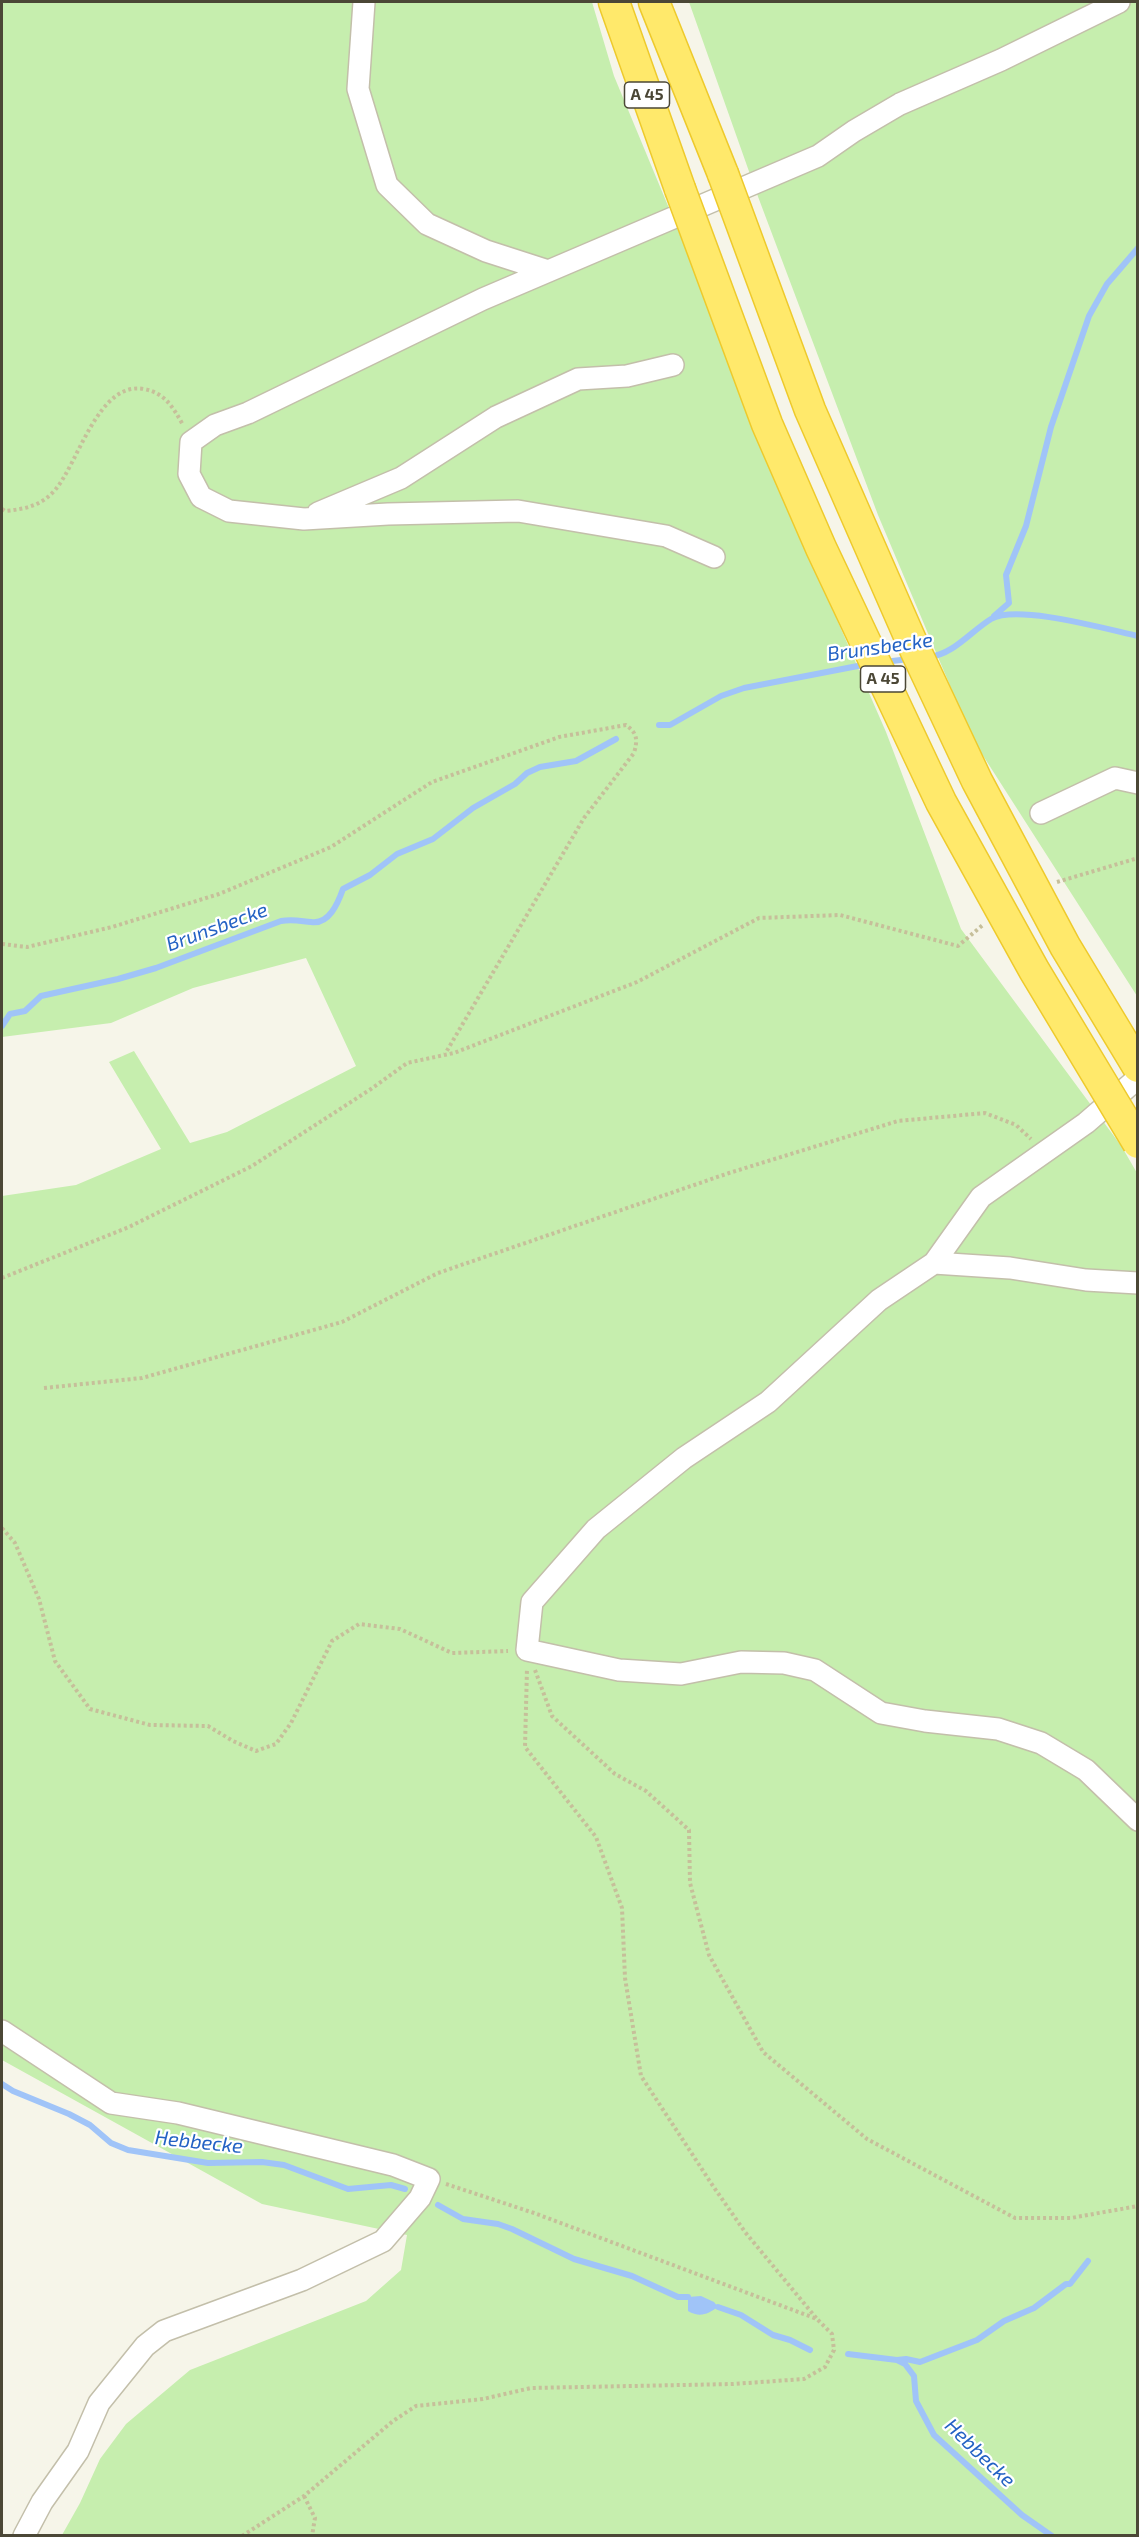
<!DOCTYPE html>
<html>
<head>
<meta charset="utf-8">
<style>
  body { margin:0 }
  #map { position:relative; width:1139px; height:2537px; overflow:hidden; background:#f6f5e9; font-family:"Exo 2",sans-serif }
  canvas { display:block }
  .frame { position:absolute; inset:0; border:3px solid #4b4736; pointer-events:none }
</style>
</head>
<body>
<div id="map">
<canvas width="1139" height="2537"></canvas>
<div class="frame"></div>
</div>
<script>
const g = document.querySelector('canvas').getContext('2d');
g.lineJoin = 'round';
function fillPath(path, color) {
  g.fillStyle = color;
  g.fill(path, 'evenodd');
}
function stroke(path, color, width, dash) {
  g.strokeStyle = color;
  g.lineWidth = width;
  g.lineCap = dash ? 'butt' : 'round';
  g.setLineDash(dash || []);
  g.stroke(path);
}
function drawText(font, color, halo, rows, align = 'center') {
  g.font = font + ' "Exo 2",sans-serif';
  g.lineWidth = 4.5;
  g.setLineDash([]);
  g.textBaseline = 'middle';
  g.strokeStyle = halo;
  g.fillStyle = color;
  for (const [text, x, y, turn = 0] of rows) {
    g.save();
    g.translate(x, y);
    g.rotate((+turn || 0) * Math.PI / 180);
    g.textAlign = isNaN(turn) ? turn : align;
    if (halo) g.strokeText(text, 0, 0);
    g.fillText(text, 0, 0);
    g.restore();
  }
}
fillPath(new Path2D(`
  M2 2H592L614 76 698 278 770 466 886 732 961 929 1122 1147 1137 1173V2535H62L80 2503 100 2459 126 2424 190 2370 366 2301 401 2270 407 2235 262 2204 2 2060V1196L76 1185 161 1149 109 1062 134 1051 190 1143 227 1132 356 1066 306 958 193 988 111 1023 2 1037Z
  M689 2H1137V996L973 740 878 515 757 194Z`), '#c6eeae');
fillPath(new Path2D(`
  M701 2296 714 2302 718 2307C708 2314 700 2318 688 2311V2297Z`), '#a0c4f8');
stroke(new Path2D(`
  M994 616 1009 603 1006 575 1026 526 1051 427 1089 316 1107 284 1138 248
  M929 657C954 654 970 632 991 619 1017 604 1106 629 1138 636
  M884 662 909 659
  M659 725H670L721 696 744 688 868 664
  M2 1026 10 1014 25 1011 41 996 118 979 156 968 281 921C293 919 300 921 311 922 329 925 338 903 343 889L370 875 397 854 433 839 473 808 515 784 527 773 540 767 576 761 616 739
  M2 2084 13 2091 69 2114 90 2125 111 2143 128 2150 208 2163 262 2162 284 2165 348 2189 391 2185 405 2189
  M438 2205 463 2219 498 2224 512 2229 574 2259 632 2276 678 2297H688
  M718 2307 741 2315 773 2335 790 2340 810 2350
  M848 2354 897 2360 905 2364 914 2376 916 2401 934 2435 1022 2515 1052 2536
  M897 2360 906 2359 920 2362 977 2340 1004 2321 1034 2308 1066 2284H1070L1088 2261`), '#a0c4f8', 6);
const minor = new Path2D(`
  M364 2 358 89 387 185 427 224 486 251 548 271
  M318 513 401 478 496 417 578 379 627 376 673 365
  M714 557 666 536 518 511 388 514 304 519 229 511 201 497 189 474 191 442 215 425 248 413 483 299 818 156 854 131 900 104 1001 60 1119 2
  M1041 813 1115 778 1138 783
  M934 1263 981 1197 1086 1123 1138 1078
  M1138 1283 1086 1280 1010 1268 934 1263 879 1300 768 1402 684 1458 596 1529 532 1602 527 1650 619 1670 681 1674 741 1662 784 1663 815 1670 881 1713 925 1721 998 1729 1041 1743 1086 1770 1138 1820
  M2 2031 111 2103 178 2113 393 2165 429 2179 420 2198 383 2241 302 2280 164 2331 145 2346 99 2403 78 2451 42 2502 24 2536`);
const highway = new Path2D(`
  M614 2 680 189
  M654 2 723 174`);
stroke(minor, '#c3bfaa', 24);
stroke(highway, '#eeca2c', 33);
stroke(new Path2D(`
  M2 509 5 511C25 509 41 506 55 490 79 462 98 381 144 389 165 393 173 407 183 425
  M1057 882 1138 858
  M2 944 27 947 112 927 219 894 331 847 432 782 559 737 626 725C637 733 638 739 634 753L584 818 445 1054
  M2 1278 129 1227 252 1166 371 1089 407 1063 454 1053 637 982 759 918 840 915 958 946 984 924
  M44 1388 142 1378 342 1322 438 1273 729 1173 898 1121 985 1113 1016 1125 1031 1139
  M2 1528 15 1543 39 1599 55 1661 90 1709 150 1725 208 1726 233 1741 256 1751 276 1744 291 1723 332 1641 359 1624 400 1629 452 1653 508 1651
  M535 1670 552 1716 615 1774 646 1791 689 1830 690 1883 709 1955 763 2052 867 2139 1015 2218H1071L1138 2206
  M446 2184 534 2213 817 2319 745 2232 713 2186 641 2076 625 1978 622 1908 596 1837 525 1747 527 1668
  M304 2496 315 2518 312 2536
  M242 2536 304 2496 393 2421 416 2406 483 2399 531 2388 733 2384 804 2379 825 2367 834 2350 832 2334 817 2319`), '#c6bf9a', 4, [3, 3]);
stroke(minor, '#fff', 21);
stroke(highway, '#ffe96b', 30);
const highwayBridge = new Path2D(`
  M723 174 810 410 913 645 977 781 1065 946 1138 1067
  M680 189 767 424 821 548 941 802 1034 970 1138 1143`);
stroke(highwayBridge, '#eeca2c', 33, []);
stroke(highwayBridge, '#ffe96b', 30);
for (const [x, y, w] of [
  [647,95,45],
  [883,679,45]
]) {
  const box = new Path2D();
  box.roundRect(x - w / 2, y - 13, w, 26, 4.5);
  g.fillStyle = '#fff';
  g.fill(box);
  stroke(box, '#4b4736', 1.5);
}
drawText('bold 16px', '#4b4736', null, [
  ["A 45",647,95],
  ["A 45",883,679]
]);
drawText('italic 20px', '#2362c4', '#fff', [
  ["Brunsbecke",880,647,-8],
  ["Brunsbecke",217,927,-20],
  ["Hebbecke",199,2142,6],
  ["Hebbecke",980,2453,44]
]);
</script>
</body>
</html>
